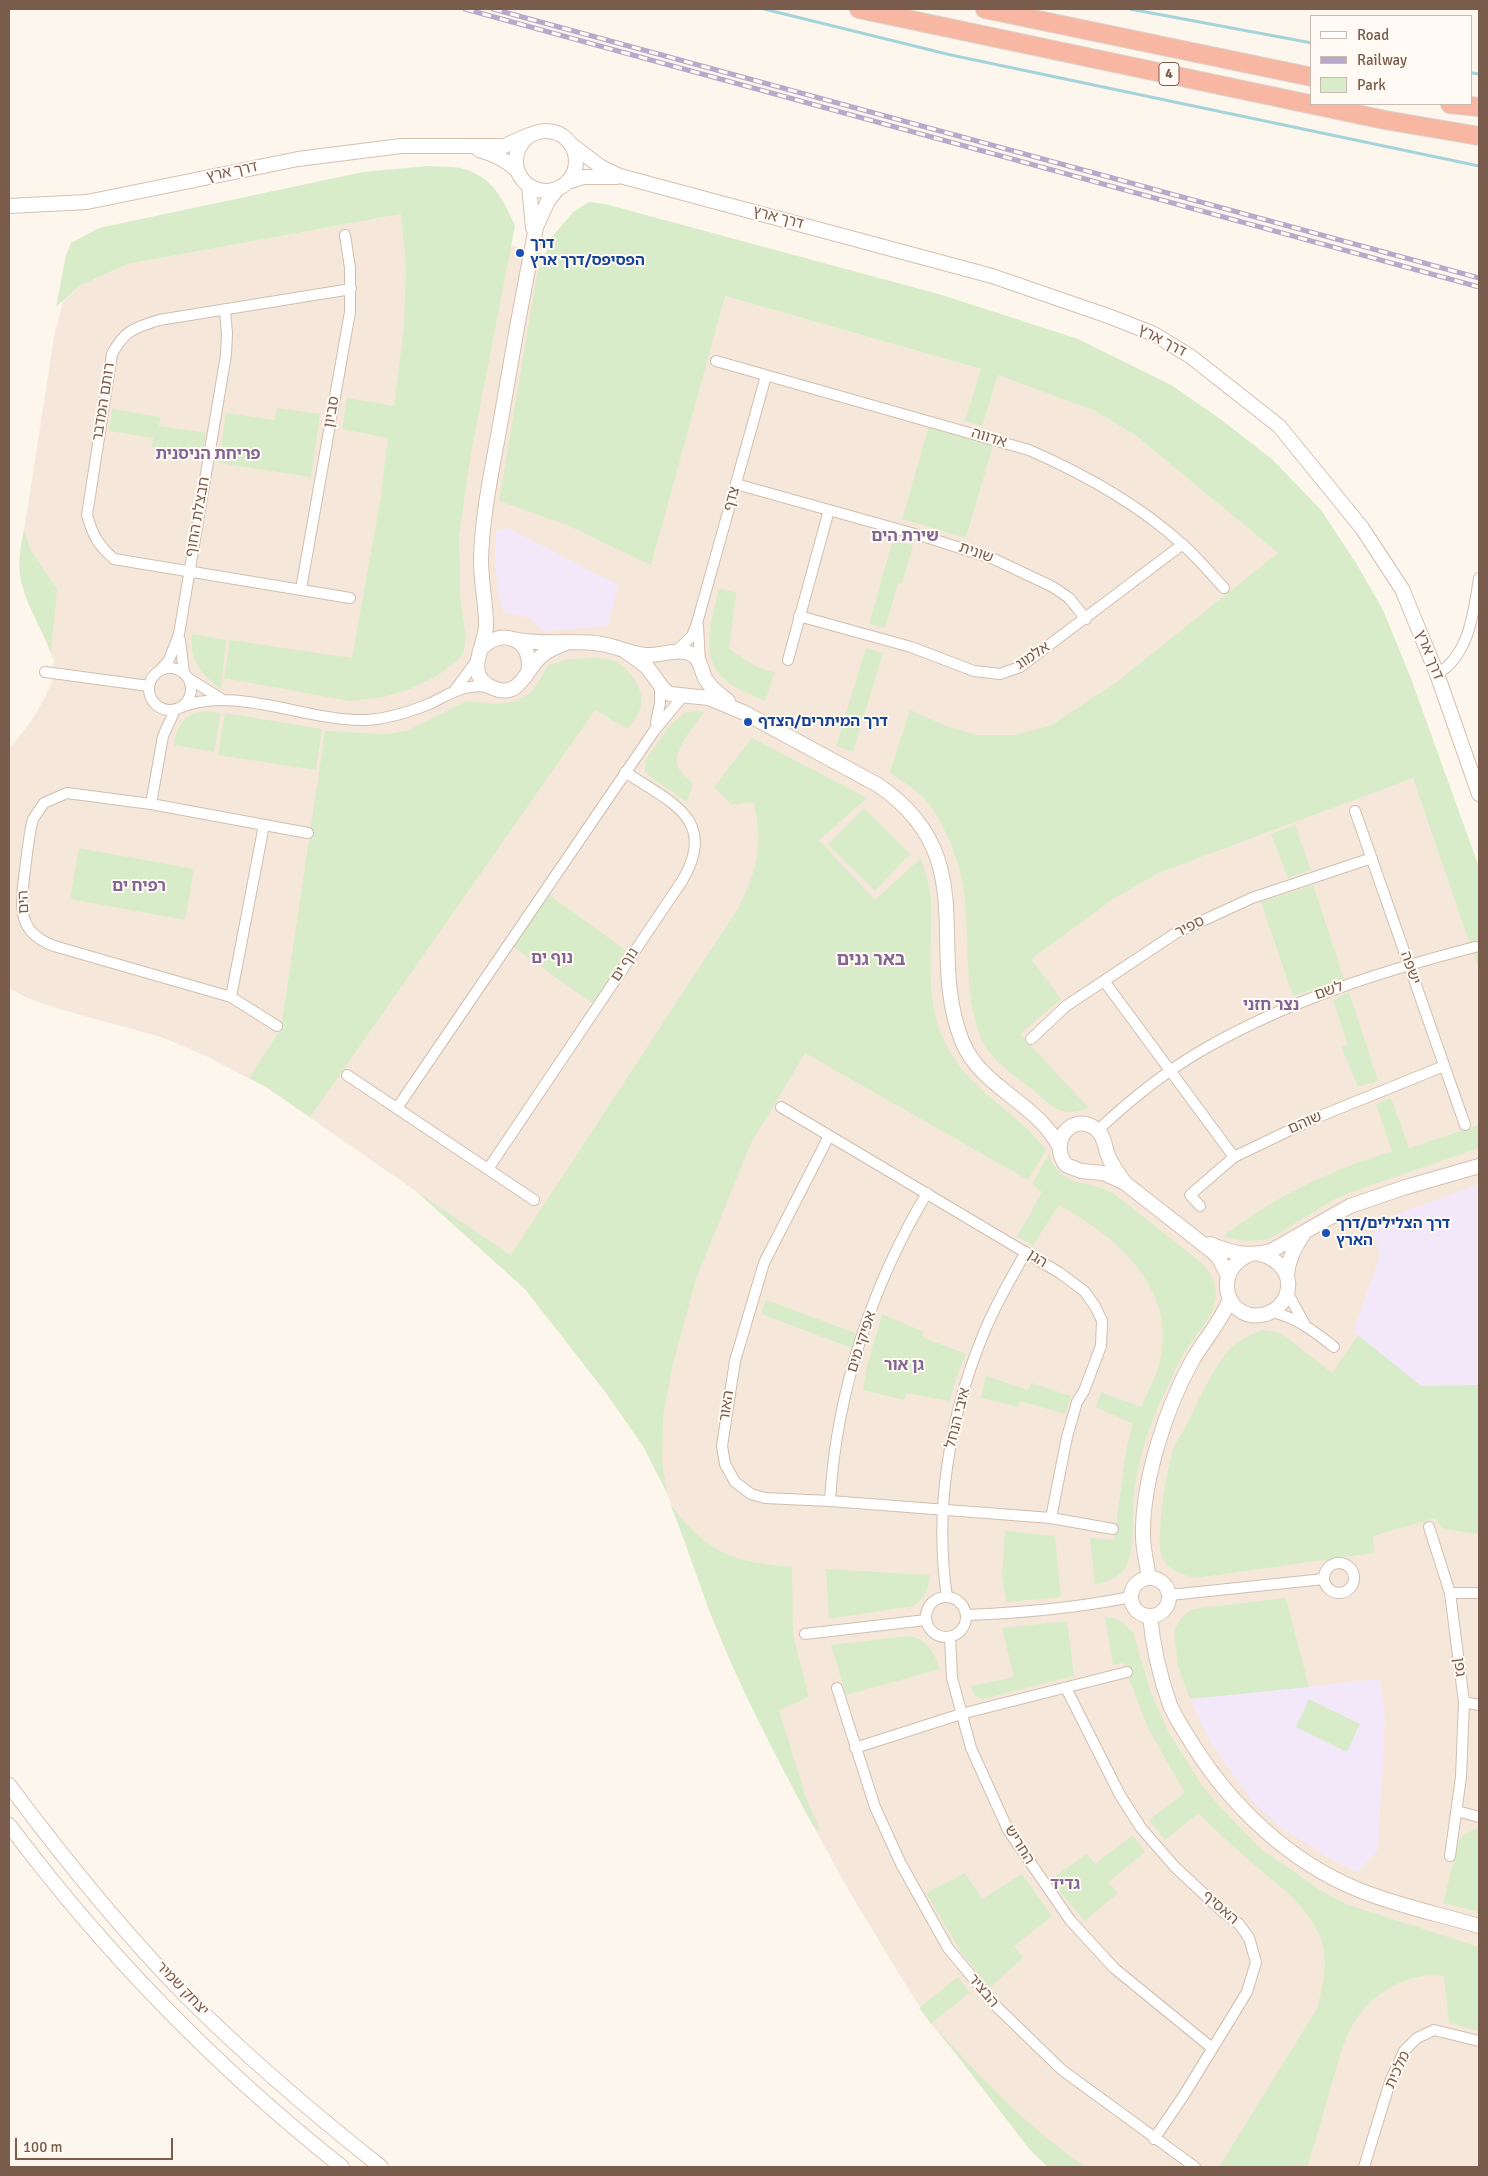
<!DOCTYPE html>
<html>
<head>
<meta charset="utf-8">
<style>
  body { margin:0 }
  #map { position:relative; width:1488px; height:2176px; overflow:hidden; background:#fdf6ec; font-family:Signika,sans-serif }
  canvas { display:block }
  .frame { position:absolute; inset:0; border:10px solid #7a5c4d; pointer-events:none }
  .legend { position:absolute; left:1310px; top:15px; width:162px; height:90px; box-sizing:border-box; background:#fffaf3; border:1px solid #cabbb1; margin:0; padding:6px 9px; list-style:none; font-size:15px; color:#7a5c4d }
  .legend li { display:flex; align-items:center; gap:10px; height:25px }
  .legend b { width:25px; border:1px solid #cabbb1 }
  .scale { position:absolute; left:15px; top:2138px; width:158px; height:22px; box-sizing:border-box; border:2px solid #7a5c4d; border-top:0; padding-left:6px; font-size:15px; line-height:18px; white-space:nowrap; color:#7a5c4d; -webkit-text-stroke:4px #fffaf3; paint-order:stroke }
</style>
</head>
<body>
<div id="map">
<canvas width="1488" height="2176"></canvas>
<div class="frame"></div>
<ul class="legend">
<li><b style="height:6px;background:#fff"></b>Road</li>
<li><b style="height:6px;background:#b9a8c9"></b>Railway</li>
<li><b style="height:14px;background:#d8ecc9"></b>Park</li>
</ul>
<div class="scale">100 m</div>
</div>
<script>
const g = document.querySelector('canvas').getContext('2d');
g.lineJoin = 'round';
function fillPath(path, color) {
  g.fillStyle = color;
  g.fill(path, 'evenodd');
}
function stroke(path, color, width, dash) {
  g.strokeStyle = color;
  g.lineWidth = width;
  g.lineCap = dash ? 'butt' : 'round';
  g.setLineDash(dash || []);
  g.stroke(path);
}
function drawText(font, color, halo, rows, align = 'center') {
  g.font = font + ' Signika,"Noto Sans Hebrew",sans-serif';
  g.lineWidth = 4;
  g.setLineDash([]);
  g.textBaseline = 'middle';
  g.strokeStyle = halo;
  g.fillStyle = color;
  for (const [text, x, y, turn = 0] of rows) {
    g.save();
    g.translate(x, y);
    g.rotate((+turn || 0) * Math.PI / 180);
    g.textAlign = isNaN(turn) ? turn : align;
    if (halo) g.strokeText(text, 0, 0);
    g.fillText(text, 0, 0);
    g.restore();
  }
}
fillPath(new Path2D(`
  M401 214 644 283 725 296 977 368 1037 388 1093 410 1135 435 1278 553 1414 778 1479 971V2167H1060L968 2069 931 2024 899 1974 849 1891 812 1824 737 1675 711 1615 686 1543 667 1493 643 1446 606 1393 525 1289 417 1192 266 1087 206 1056 161 1037 59 1009 27 998 9 988V749L32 720 43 701 52 682 54 661 26 594 20 576V557L54 337 63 302 81 285 128 264Z`), '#f5e8da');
fillPath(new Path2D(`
  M508 528 618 585 608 626 543 631 531 619 513 613H504L498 593 495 559 496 531Z
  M1479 1184V1385L1421 1386 1353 1332 1380 1256 1371 1224Z
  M1380 1679 1385 1720 1378 1849 1358 1872 1338 1863 1278 1826 1252 1801 1210 1741 1190 1699Z`), '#f3e8fa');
fillPath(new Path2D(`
  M428 166C438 167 450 166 460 168 492 175 503 199 515 226L471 453 459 535 460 596 466 638 464 651 459 659 437 676 410 689 384 697 350 701 224 678 230 640 352 658 380 502 388 438 342 429 347 398 394 406 404 327 406 265 401 214 128 264 81 285 56 307 66 255 71 243 99 228 363 172Z
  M589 202 605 204 942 295 1078 339 1171 385 1219 418 1273 460 1321 510 1356 563 1383 610 1410 676 1479 867V971L1413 778 1158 873 1113 899 1031 959 1061 999 1020 1034 1089 1108C1060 1118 1055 1108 1033 1090 1019 1079 1001 1067 990 1053 956 1006 976 920 958 864 951 842 941 818 926 800 916 789 901 781 890 772L910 710 949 727 977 735H1014L1050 726 1118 681 1278 553 1135 435 1093 410 998 375 982 426 965 421 981 369 725 296 651 565 567 525 499 501 537 275 552 237 573 212Z
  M277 408 320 414 311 477 219 463 226 413 275 420Z
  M112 409 160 417 159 426 206 433 203 454 152 447 153 438 109 431Z
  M929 426 993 445 966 538 902 519Z
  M24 529 30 549 57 589 51 651C40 627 24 601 20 575 18 560 21 544 24 529Z
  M893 539 913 545 902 584 898 583 885 628 869 624Z
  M719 588 736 593 729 649 755 666 775 673 765 701C752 695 735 689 724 679 698 655 713 617 719 588Z
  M192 634 226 640 221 689C201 674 189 661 192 634Z
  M866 648 883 653 853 752 836 746Z
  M568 659C581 659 598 656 611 660 628 664 647 691 640 709 638 716 631 723 628 729L595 710 310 1117 266 1087 249 1078 281 1029 325 731 386 734 407 731 466 701 497 704 513 702 529 694 538 683 548 665Z
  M204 711 221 713 214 752 174 745C177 726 184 714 204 711Z
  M695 711 704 712C695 725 669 754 679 769 683 775 689 779 693 784L687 802 649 776 645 772 646 759 671 724 686 712Z
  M225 713 322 729 316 770 218 755Z
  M752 738 867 798 819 840 875 900 921 858C925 871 930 885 931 899 933 946 923 998 945 1042 969 1093 1016 1109 1046 1150L1028 1180 805 1053 750 1145 696 1279 672 1368 663 1417 662 1460 667 1493 643 1446 606 1393 525 1289 417 1192 511 1255 739 907C758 867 763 846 754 802L732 805 714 787Z
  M864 808 910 854 875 891 828 844Z
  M1295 825 1311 870 1288 878 1271 834Z
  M79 848 194 869 185 920 70 899Z
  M1313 885 1344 979 1293 996 1261 902Z
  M549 895 628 952 592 1003 512 946Z
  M1349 992 1378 1081 1358 1087 1341 1047 1348 1045 1333 1000Z
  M1391 1098 1409 1148 1479 1125V1148L1354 1191 1333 1200 1271 1238 1255 1241 1237 1240 1223 1236C1278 1195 1326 1172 1392 1151L1376 1104Z
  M1049 1154C1059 1188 1089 1180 1113 1193L1203 1264C1235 1301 1200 1326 1182 1357 1174 1371 1169 1385 1162 1399 1149 1424 1137 1465 1134 1494 1132 1516 1135 1541 1128 1562 1123 1577 1109 1581 1095 1585L1090 1538 1114 1540 1126 1450 1133 1424 1096 1407 1101 1392 1141 1407C1146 1395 1154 1382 1158 1368 1181 1292 1119 1238 1059 1205L1033 1245 1017 1237 1042 1192 1032 1184Z
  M766 1300 858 1334 852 1348 761 1314Z
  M882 1314 924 1332 922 1337 966 1354 956 1378 950 1401 906 1393 904 1400 863 1390 867 1366Z
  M1262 1330 1281 1333 1332 1373 1358 1335 1421 1386 1479 1385V1534L1443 1529 1435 1518 1373 1536 1374 1553 1195 1578C1183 1575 1169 1570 1163 1559 1154 1545 1167 1467 1173 1450 1176 1442 1182 1434 1186 1426 1197 1404 1215 1363 1232 1347 1241 1339 1252 1334 1262 1330Z
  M986 1376 1028 1390 1032 1383 1071 1396 1065 1414 1020 1401 1018 1407 981 1398Z
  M670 1504C707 1553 732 1562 792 1567L793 1635 809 1697 779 1710 806 1798 821 1832 812 1824C776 1756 739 1687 711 1615 697 1578 685 1540 670 1504Z
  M1005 1531 1055 1536 1061 1597 1006 1602 1002 1576Z
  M826 1569 930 1575C929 1589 925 1598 913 1606L829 1619Z
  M1286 1598 1309 1687 1190 1699 1178 1667 1174 1630 1183 1616 1193 1609Z
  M1105 1617 1118 1619 1133 1632 1151 1693 1168 1731 1201 1784 1218 1805 1261 1849 1320 1890 1346 1904 1479 1947V2031L1449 2023 1444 1976C1407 1971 1370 1994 1352 2026 1342 2043 1338 2064 1332 2083 1324 2111 1316 2139 1307 2167H1219L1317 2009C1323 1986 1330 1957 1319 1934 1307 1906 1280 1887 1257 1867 1237 1850 1217 1832 1198 1813L1165 1840 1149 1820 1185 1793 1148 1728 1123 1663 1113 1665Z
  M1067 1621 1074 1676 983 1699 974 1695 971 1686 1014 1677 1002 1628Z
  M907 1636C927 1638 934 1652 940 1669L846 1695 831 1645Z
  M1309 1699 1360 1724 1347 1752 1296 1727Z
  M1479 1827V1912L1443 1903 1459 1841 1463 1835Z
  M1133 1835 1145 1852 1108 1882 1118 1893 1085 1921 1050 1880 1087 1854 1095 1864Z
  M965 1873 982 1899 1022 1874 1052 1916 1014 1946 1023 1957 990 1988 961 1952 926 1893Z
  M958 1977 970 1992 931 2024 919 2008Z
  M936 2028C982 2079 1028 2128 1086 2167H1048L1030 2150Z`), '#d8ecc9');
stroke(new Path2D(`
  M764 9 951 55 1479 166
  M1130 9 1312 43
  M1472 73 1479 74`), '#a5d3da', 3);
const street = new Path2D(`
  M716 361 1029 450C1084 474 1137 503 1182 544 1197 557 1211 574 1224 588
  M736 484 929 538 994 559 1053 587 1069 598 1086 619
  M301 589 350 312V268L345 235
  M350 598 114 559C98 545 93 536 87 515L112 354C125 330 134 328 159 320L351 289
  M799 616 911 647 974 671 1000 674 1020 667 1183 544
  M698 626 700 662
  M180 640 184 673
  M675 652 692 636 697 623 766 376
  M788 660 829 510
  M149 689a21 21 0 1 1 42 0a21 21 0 1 1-42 0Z
  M161 669 169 660 179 634 226 355 227 333 225 311
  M45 672 149 686
  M1437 674C1469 656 1474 611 1479 578
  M188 678 220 698
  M455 690 477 660
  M182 707C234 685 310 722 366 720 388 719 409 712 429 704 450 694 465 683 489 687
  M656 723 660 703V684
  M151 804 163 736 175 710
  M1355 811 1465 1125
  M1104 981 1234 1157
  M231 997 264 825
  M277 1026 231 997 54 946C19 933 20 910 24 878 26 861 28 844 31 827L33 819 44 803 67 793 151 804 308 833
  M1031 1039 1066 1006 1176 933 1252 898 1372 858
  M347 1075 534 1200
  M781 1107 1060 1273 1084 1291 1095 1306 1102 1321 1101 1346 1084 1391 1077 1402 1067 1437 1051 1518
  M397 1108 654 731 683 696
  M1098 1130C1130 1100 1167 1070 1206 1048 1290 1000 1382 971 1475 947
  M829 1136 764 1263 735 1361 722 1446 725 1464 735 1482 751 1494 765 1498 830 1501 1051 1518 1113 1529
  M488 1169 682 881C719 819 670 802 625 772
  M1200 1206 1190 1195 1234 1157 1313 1119 1444 1066
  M1287 1292 1304 1323
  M1272 1312C1297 1318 1314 1331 1334 1347
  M830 1501C836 1393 872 1285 927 1193
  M1429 1527 1450 1593 1464 1702 1461 1777 1450 1856
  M1324 1578a15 15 0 1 1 30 0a15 15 0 1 1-30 0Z
  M1450 1593H1479
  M1170 1595 1324 1579
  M926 1617a20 20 0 1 1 40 0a20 20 0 1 1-40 0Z
  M947 1597C934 1512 949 1420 981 1340 993 1309 1010 1280 1026 1252
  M966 1615C1022 1613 1076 1608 1131 1597
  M805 1634 926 1620
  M950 1637 952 1678 971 1748 1008 1830 1070 1920 1114 1968 1212 2048
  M837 1688 875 1807 901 1864 948 1948 998 2008 1062 2070 1195 2167
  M1066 1688 1120 1795 1141 1828 1175 1867 1221 1910 1239 1924 1249 1938 1256 1962 1247 1992 1184 2095 1154 2139
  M1464 1702 1479 1705
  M855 1748 961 1714 1127 1672
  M1457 1811 1479 1817
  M1364 2167 1390 2082 1404 2051 1417 2038 1434 2030 1479 2041`);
const secondary = new Path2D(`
  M516 161a30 30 0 1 1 60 0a30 30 0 1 1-60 0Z
  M572 145 601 167 620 176 992 276 1111 317 1154 334 1190 356 1279 426 1362 528 1402 589 1437 674 1479 794
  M479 150C494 154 505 159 517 170
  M567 182 583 177H617
  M529 186 533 228
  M558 188 548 201 536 227C523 293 511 359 500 425 492 470 482 515 481 560 481 582 486 603 486 625 486 646 462 675 493 688 519 699 525 672 539 658 547 650 558 646 569 642
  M9 206 87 202 298 159 401 146H504L529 135
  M513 639C543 646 571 639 601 644 616 646 630 654 646 655 661 656 682 646 694 656 702 662 701 672 706 680 711 688 720 695 728 701
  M480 650C501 625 535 640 528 672
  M624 650 647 667 664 690 670 694 709 698 745 713 878 785C984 857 925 947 962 1041 981 1088 1036 1102 1059 1146
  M1125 1183C1120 1176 1114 1168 1110 1160 1104 1150 1106 1136 1096 1129 1072 1111 1048 1142 1066 1165L1081 1171 1103 1173 1125 1183 1213 1252 1219 1258 1228 1276
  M1210 1244C1231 1253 1249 1257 1271 1251L1350 1206 1406 1187 1479 1166
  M1251 1254C1209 1270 1227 1325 1266 1314 1275 1311 1282 1305 1286 1296 1294 1275 1279 1259 1260 1254
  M1287 1275C1288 1260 1295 1246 1304 1233
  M1131 1597a19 19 0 1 1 38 0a19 19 0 1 1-38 0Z
  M1149 1578C1147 1564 1143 1550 1143 1536 1142 1481 1166 1408 1192 1361 1204 1340 1221 1322 1230 1299
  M1150 1616C1153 1647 1160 1677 1170 1705 1176 1719 1185 1732 1193 1745 1232 1807 1290 1862 1359 1890 1398 1906 1439 1914 1479 1926
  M9 1785C64 1859 122 1931 187 1997 248 2058 314 2114 381 2167
  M9 1825C105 1953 217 2068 342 2167`);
const highway = new Path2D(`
  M859 9 1385 120 1479 136
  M985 9 1312 77
  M1450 104 1479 107`);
stroke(street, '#d1beb0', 12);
stroke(secondary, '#d6c0b0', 16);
stroke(highway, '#dad1cd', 20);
stroke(street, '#fff', 10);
stroke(secondary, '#fff', 14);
stroke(highway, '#f7b7a3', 18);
const rail = new Path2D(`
  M465 9 1479 287
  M493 9 1479 278`);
stroke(rail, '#b9a8c9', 5);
stroke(rail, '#fffaf3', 3, [9]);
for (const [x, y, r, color] of [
  [520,253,5,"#1a4fb4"],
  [748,722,5,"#1a4fb4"],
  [1326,1233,5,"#1a4fb4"]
]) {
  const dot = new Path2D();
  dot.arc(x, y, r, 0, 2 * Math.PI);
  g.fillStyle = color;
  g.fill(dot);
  stroke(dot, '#fffaf3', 2);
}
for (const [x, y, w] of [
  [1169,74,20]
]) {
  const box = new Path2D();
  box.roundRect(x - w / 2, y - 11.5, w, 23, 4);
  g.fillStyle = '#fffaf3';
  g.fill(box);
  stroke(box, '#7a5c4d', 1);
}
drawText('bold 14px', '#7a5c4d', null, [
  ["4",1169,74]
]);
drawText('15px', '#7a5c4d', '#fffaf3', [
  ["דרך ארץ",232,172,-12],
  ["דרך ארץ",778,218,15],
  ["דרך ארץ",1162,341,28],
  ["רותם המדבר",104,402,-81],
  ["סביון",332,412,-80],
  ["אדווה",989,438,17],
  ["צדף",732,499,-74],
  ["חבצלת החוף",198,517,-80],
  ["שונית",976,553,19],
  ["דרך ארץ",1429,655,68],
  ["אלמוג",1033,656,-34],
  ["הים",24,902,-92],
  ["ספיר",1190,927,-26],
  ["נוף ים",625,965,-56],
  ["ישפה",1410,968,71],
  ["לשם",1329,991,-19],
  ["שוהם",1305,1123,-24],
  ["הגן",1037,1259,32],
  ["אפיקי מים",862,1342,-72],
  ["האור",727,1406,-81],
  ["איבי הנחל",958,1418,-76],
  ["גפן",1459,1667,83],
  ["החריש",1019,1845,58],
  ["האסיף",1220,1908,41],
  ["יצחק שמיר",182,1989,46],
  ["הבציר",983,1991,50],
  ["מלכית",1398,2070,-65]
]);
drawText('bold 15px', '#164399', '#fffaf3', [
  ["דרך",530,244],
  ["הפסיפס/דרך ארץ",530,261],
  ["דרך המיתרים/הצדף",758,722],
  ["דרך הצלילים/דרך",1336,1224],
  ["הארץ",1336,1241]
], 'left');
drawText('bold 16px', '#846695', '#fffaf3', [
  ["פריחת הניסנית",208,455],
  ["שירת הים",905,537],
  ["רפיח ים",139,887],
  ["נוף ים",552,959],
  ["נצר חזני",1271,1006],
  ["גן אור",904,1366],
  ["גדיד",1065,1885]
]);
drawText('bold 18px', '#846695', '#fffaf3', [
  ["באר גנים",871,960]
]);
</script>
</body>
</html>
